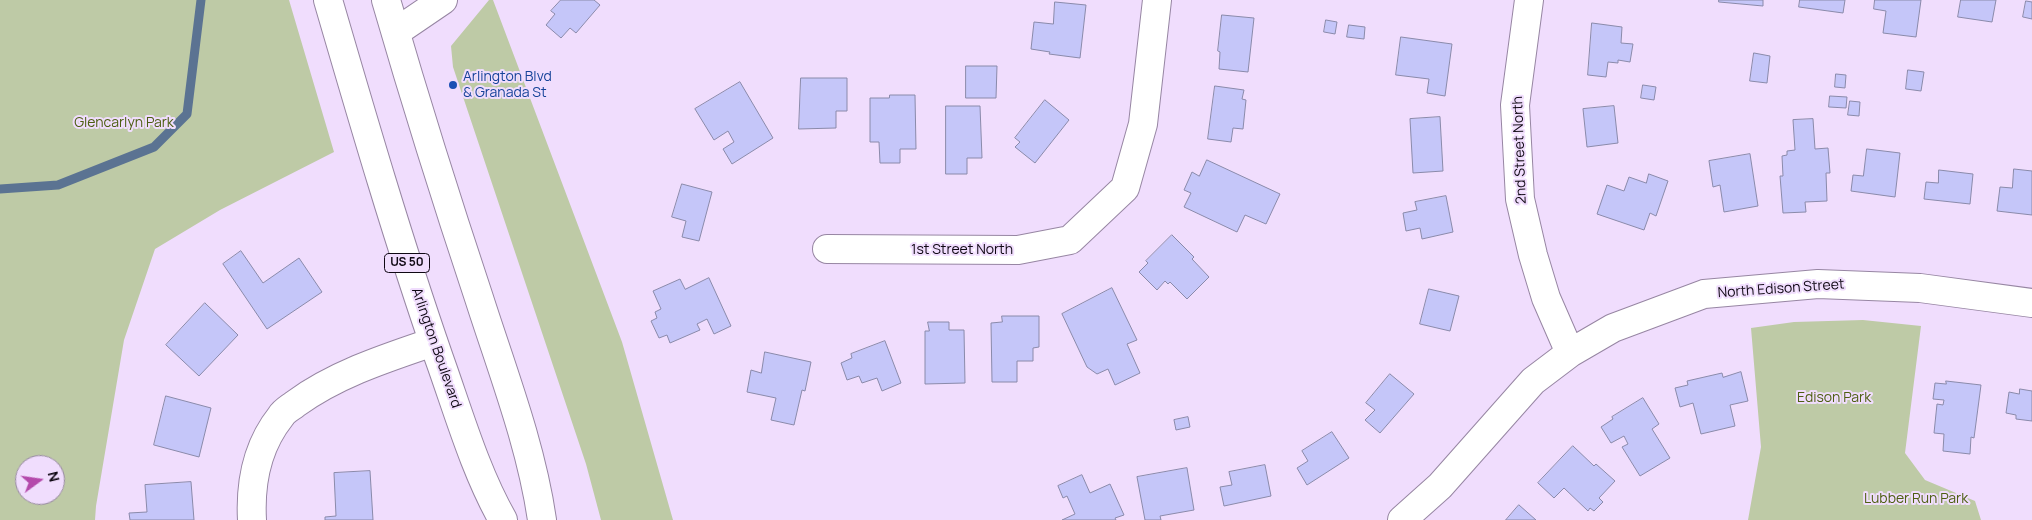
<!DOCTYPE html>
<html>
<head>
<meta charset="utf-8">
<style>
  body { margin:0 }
  #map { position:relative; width:2032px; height:520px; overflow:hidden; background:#f0ddfd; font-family:Manrope,sans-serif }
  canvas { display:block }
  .north { position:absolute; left:15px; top:455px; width:50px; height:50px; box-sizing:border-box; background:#f0ddfd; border:1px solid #96889f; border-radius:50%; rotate:76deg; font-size:14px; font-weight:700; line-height:20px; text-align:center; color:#0f0813 }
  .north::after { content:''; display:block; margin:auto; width:18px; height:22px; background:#b44aab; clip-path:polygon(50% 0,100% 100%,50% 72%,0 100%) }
</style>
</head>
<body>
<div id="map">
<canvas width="2032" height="520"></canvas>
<div class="north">N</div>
</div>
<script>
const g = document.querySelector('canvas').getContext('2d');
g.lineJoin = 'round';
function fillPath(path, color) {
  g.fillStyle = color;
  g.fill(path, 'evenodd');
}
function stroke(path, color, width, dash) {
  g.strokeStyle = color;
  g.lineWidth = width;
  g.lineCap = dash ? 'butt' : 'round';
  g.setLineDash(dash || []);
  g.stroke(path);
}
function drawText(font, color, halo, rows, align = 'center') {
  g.font = font + ' Manrope,sans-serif';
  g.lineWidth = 4;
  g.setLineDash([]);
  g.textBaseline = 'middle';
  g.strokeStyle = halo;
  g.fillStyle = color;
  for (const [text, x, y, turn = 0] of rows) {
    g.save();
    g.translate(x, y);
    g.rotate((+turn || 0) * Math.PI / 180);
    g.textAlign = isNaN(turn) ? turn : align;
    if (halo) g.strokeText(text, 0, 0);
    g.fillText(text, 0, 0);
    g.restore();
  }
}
fillPath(new Path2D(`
  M0 0H289L334 152 220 210 155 249 124 340 96 506 95 520H0ZM25 465H55V495H25Z
  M489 0H493L622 342 673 520H601L586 464 453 67 451 46Z
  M1863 320 1921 326 1905 453 1925 480 1975 501 1981 520H1748L1761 447 1751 328 1794 322Z`), '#becaa6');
stroke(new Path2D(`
  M0 189 58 185 154 147 187 114 201 0`), '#5b7392', 9);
const building = new Path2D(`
  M561 0H594L600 5 576 33 570 28 561 38 546 25 555 14 551 11Z
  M1719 0H1763V6L1719 2Z
  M1800 0H1845L1843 13 1799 7Z
  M1875 0H1921L1916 37 1883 33 1886 11 1874 9Z
  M1961 0H1996L1992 22 1958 17Z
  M2026 1 2032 2V19L2023 17Z
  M1055 2 1086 5 1080 58 1049 54 1050 52 1031 49 1034 22 1053 24Z
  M1222 15 1254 18 1248 72 1219 69 1220 52 1218 51Z
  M1326 20 1337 22 1335 34 1324 32Z
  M1592 23 1622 27 1621 43 1633 44 1630 62 1618 60V63L1608 62 1606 77 1588 75Z
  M1349 25 1365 27 1364 39 1347 37Z
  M1401 37 1452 44 1445 96 1427 93 1429 79 1396 75Z
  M1754 53 1770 56 1767 83 1750 81Z
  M966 66H997L996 98H966Z
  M1908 70 1924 72 1921 91 1906 89Z
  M1836 74 1846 75 1845 88 1835 87Z
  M801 78H847V111H836V128L799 129Z
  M740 82 773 138 732 164 723 149 734 142 728 131 714 140 695 109Z
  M1643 85 1656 87 1654 100 1641 98Z
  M1215 86 1244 90 1242 99 1246 100 1243 129 1233 128 1231 142 1208 139Z
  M890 95H915L916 149H900V163H880L879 142H870V98H889Z
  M1830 96 1847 97 1846 108 1829 107Z
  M1045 100 1069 120 1035 163 1015 147 1020 142 1015 138Z
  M1850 101 1860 102 1859 116 1848 115Z
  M946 106H980L982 158H967V174H946Z
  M1614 106 1618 143 1587 147 1583 109Z
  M1440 117 1443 171 1413 173 1410 119Z
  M1813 119 1815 149 1828 148 1830 173H1826L1827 201 1805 202 1806 212 1783 213 1780 176H1783L1782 156 1787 155V151L1795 150 1793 120Z
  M1867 149 1900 153 1895 197 1851 191 1853 175 1863 176Z
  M1750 154 1758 206 1724 212 1720 185 1713 187 1709 161Z
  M1207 160 1280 194 1266 224 1245 215 1237 232 1184 207 1191 193 1184 190 1192 172 1199 176Z
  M2014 169 2032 171V215L1997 211 2000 187 2012 188Z
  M1939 170 1973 174 1970 204 1924 199 1926 182 1938 183Z
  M1649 174 1668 181 1656 216 1650 213 1644 230 1597 214 1607 185 1624 191 1629 177 1646 183Z
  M682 184 712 192 699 241 682 237 686 221 672 217Z
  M1446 196 1453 232 1422 239 1420 228 1406 231 1403 213 1417 210 1415 202Z
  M1172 235 1194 257 1192 259 1209 277 1187 299 1170 282 1168 284 1165 281 1157 290 1139 272 1148 263 1146 261Z
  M241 251 263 283 299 258 322 292 267 329 223 264Z
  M709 278 731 326 714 334 707 319 697 324 700 330 670 343 667 335 659 338 651 321 657 318 655 312 661 309 653 291 680 279 685 289Z
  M1112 288 1137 340 1127 344 1140 373 1115 385 1108 369 1097 374 1087 367 1062 314Z
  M1429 289 1459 296 1450 331 1420 324Z
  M205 303 238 335 199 376 166 345Z
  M1002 316H1039V347L1033 348V361H1017V382H992L991 323 1002 322Z
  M928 322H949V330H964L965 383 925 384V331H929Z
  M885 341 901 383 882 391 877 378 862 383 859 376 847 380 841 363 852 358 851 354Z
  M765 352 811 362 805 391 802 390 794 425 771 420 776 398 747 392 751 370 761 373Z
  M1741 372 1748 401 1730 405 1735 426 1701 434 1693 403 1680 407 1675 388 1688 385 1687 381 1722 373 1723 377Z
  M1390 374 1414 394 1380 433 1365 420 1375 410 1366 403Z
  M1946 381 1981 385 1974 438 1971 437 1970 454 1943 451 1944 434 1934 433 1937 404 1943 405 1944 400 1933 399 1935 383 1946 384Z
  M2020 389 2032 391V421L2016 419V415L2006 413 2009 392 2019 394Z
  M166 396 211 408 199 457 154 445Z
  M1643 398 1659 424 1652 429 1670 458 1640 476 1622 447 1628 444 1624 436 1611 443 1601 427 1613 419 1612 417Z
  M1188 417 1190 427 1176 430 1174 420Z
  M1332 432 1349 458 1307 485 1297 468 1308 461 1302 451Z
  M1573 446 1594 466 1596 464 1615 481 1599 498 1603 502 1594 511 1590 508 1588 511 1564 488 1554 498 1538 483Z
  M1265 465 1271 496 1224 506 1220 487 1232 485 1229 472Z
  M1187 468 1194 510 1160 516 1161 520H1145L1137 477Z
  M370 471 373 520H325V517L336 516 334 473Z
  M1082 475 1090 493 1110 484 1124 515 1115 518 1116 520H1062L1075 514 1067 496 1063 498 1058 486Z
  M191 482 194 520H130L129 513 147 512 145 485Z
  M1519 505 1536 520H1506Z`);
fillPath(building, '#c5c6f9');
stroke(building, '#8a8aaa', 1);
const minor = new Path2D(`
  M1529 0 1515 105 1520 199 1533 255 1546 298 1570 353
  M396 32 443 0
  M827 249 1018 250 1070 240 1125 188 1143 124 1157 0
  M252 520C250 483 257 446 281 416 284 411 290 408 295 404 336 374 386 358 433 342
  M1402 520 1440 486 1533 381 1570 353 1613 328 1704 294 1818 284 1920 288 2032 303`);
const trunk = new Path2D(`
  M328 0C363 120 398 240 439 358 458 411 475 471 503 520
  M386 0C415 100 446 199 479 298 502 370 531 444 542 520`);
stroke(minor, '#9786a3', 30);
stroke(trunk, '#9786a3', 30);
stroke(minor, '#fff', 28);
stroke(trunk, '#fff', 28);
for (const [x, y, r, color] of [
  [453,85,5,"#1a4fb4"]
]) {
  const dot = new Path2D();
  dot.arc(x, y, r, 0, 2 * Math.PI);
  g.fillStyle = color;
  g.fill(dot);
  stroke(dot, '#f0ddfd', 2);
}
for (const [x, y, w] of [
  [407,263,45]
]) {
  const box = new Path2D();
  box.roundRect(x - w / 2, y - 9.5, w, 19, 4);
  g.fillStyle = '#f0ddfd';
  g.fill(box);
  stroke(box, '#0f0813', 1);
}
drawText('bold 12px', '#0f0813', null, [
  ["US 50",407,263]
]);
drawText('14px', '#164399', '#f0ddfd', [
  ["Arlington Blvd",463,77],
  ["& Granada St",463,93]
], 'left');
drawText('14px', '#4d5f12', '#f0ddfd', [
  ["Glencarlyn Park",124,123],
  ["Edison Park",1834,398],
  ["Lubber Run Park",1916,499]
]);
drawText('14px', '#0f0813', '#f0ddfd', [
  ["2nd Street North",1520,150,-92],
  ["1st Street North",962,250],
  ["North Edison Street",1781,289,-4],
  ["Arlington Boulevard",436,348,71]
]);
</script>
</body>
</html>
